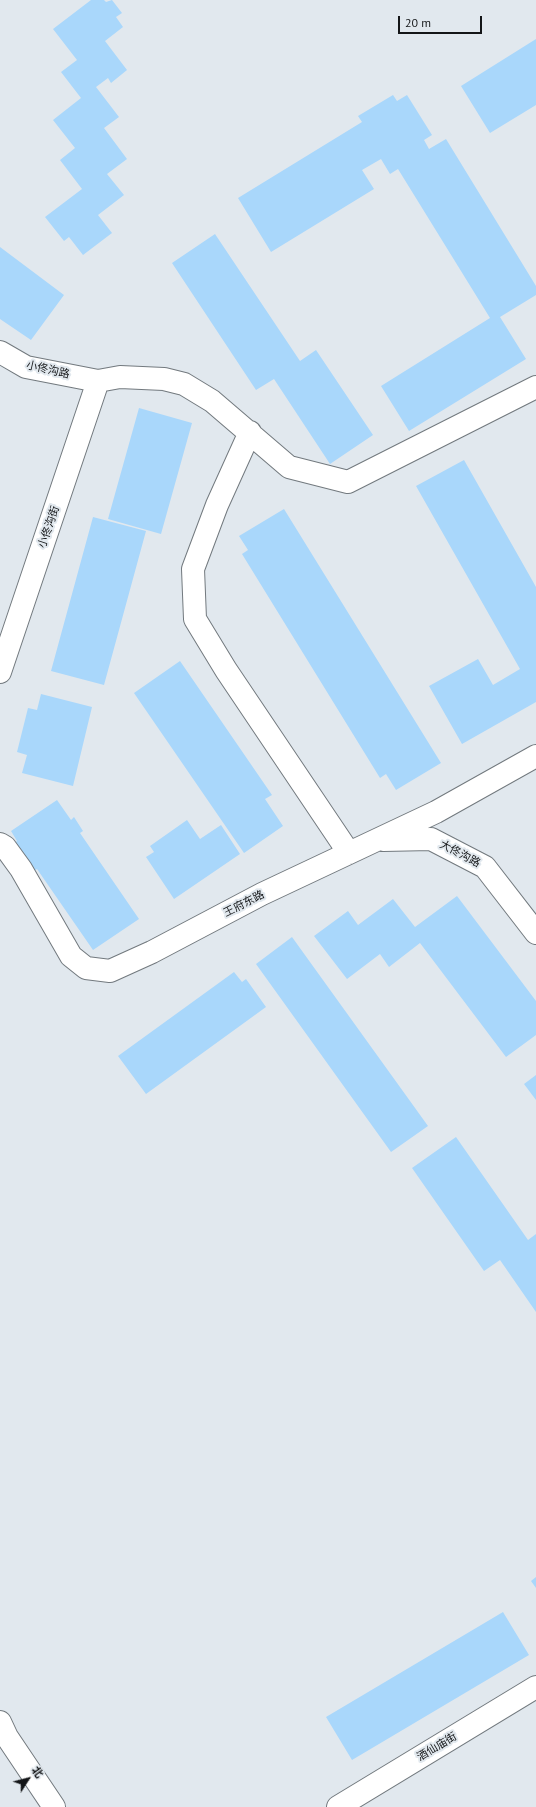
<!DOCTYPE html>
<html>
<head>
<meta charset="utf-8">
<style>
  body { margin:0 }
  #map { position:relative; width:536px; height:1807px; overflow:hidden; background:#e1e8ee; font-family:"PT Sans","Noto Sans SC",sans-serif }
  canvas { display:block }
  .north { position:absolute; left:8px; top:1759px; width:40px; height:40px; -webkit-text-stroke:3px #e1e8ee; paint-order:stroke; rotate:54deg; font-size:11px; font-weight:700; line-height:16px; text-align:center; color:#131517 }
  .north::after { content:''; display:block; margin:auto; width:14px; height:18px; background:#131517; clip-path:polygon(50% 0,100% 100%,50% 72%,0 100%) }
  .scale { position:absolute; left:398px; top:16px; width:84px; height:18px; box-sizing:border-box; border:2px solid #131517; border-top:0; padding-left:5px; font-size:12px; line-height:14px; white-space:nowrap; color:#131517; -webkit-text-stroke:3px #e1e8ee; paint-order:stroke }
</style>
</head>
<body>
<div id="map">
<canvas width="536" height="1807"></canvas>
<div class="north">北</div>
<div class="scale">20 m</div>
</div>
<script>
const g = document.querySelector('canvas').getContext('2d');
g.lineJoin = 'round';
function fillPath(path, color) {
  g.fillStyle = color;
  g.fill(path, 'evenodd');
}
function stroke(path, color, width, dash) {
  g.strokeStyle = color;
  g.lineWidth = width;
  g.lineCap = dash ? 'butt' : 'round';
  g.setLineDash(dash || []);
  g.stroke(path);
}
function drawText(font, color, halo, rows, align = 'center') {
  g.font = font + ' "PT Sans","Noto Sans SC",sans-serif';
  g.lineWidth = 4;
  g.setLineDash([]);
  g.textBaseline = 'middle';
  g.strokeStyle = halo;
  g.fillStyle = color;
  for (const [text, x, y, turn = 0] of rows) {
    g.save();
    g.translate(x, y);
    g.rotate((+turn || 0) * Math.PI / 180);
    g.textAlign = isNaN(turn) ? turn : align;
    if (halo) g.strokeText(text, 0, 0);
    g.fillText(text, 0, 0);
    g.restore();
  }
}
fillPath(new Path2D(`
  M91 0H104L106 2 112 0 122 13 116 17 123 27 105 41 127 70 111 83 108 78 96 87 119 117 104 128 127 159 107 174 124 195 98 215 112 233 83 255 69 237 64 241 45 217 82 189 60 160 75 148 53 120 81 98 61 72 77 60 53 29Z
  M536 39V105L490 133 461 86Z
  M393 95 397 101 407 95 432 135 424 140 429 149 446 139 536 286V295L500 317 526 359 409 431 381 386 490 318 398 169 390 174 381 159 362 170 374 189 271 252 238 198 362 122 358 116Z
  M215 234 300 361 316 350 373 435 330 464 274 379 256 390 172 263Z
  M0 247 64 295 31 340 0 319Z
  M139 408 192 423 161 534 108 519Z
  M464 460 536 587V702L462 744 429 686 478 659 493 685 520 669 416 486Z
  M284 509 441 763 396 790 386 774 380 778 242 554 248 550 239 536Z
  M93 517 146 531 104 685 51 671Z
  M180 661 272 795 265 799 283 826 244 853 134 693Z
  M41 694 92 707 73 786 22 773 27 755 17 752 28 708 37 710Z
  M57 800 71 820 74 817 83 831 80 833 139 919 93 950 37 869 32 872 13 844 17 841 11 831Z
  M187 820 200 839 221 825 240 854 174 899 146 857 154 852 150 846Z
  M457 896 536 1001V1035L506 1057 420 943 389 967 380 954 347 979 314 936 348 911 358 925 393 899 415 927Z
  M292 937 428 1126 391 1152 256 964Z
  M234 972 242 982 246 979 266 1007 146 1094 118 1056Z
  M536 1075V1100L524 1084Z
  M456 1137 528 1240 536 1234V1312L500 1260 484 1271 412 1168Z
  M536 1577V1588L531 1581Z
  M503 1612 529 1655 352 1760 326 1717Z`), '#a9d7fb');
const minor = new Path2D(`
  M0 352 26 367 98 381 120 377 164 379 184 384 212 401 289 467 348 482 536 387
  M250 432 217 505 193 569 195 619 226 670 349 853
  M0 672 98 381
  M383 840 431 839 485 867 536 933
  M0 844 5 847 21 869 71 956 86 968 110 971 152 952 262 894 436 812 536 756
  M0 1722 7 1737 54 1807
  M338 1807 536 1687`);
stroke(minor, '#72797e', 24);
stroke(minor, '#fff', 22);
drawText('11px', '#131517', '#e1e8ee', [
  ["小佟沟路",48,370,13],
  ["小佟沟街",49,527,-71],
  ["大佟沟路",460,854,28],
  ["王府东路",244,904,-27],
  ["酒仙庙街",437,1747,-31]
]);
</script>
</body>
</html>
